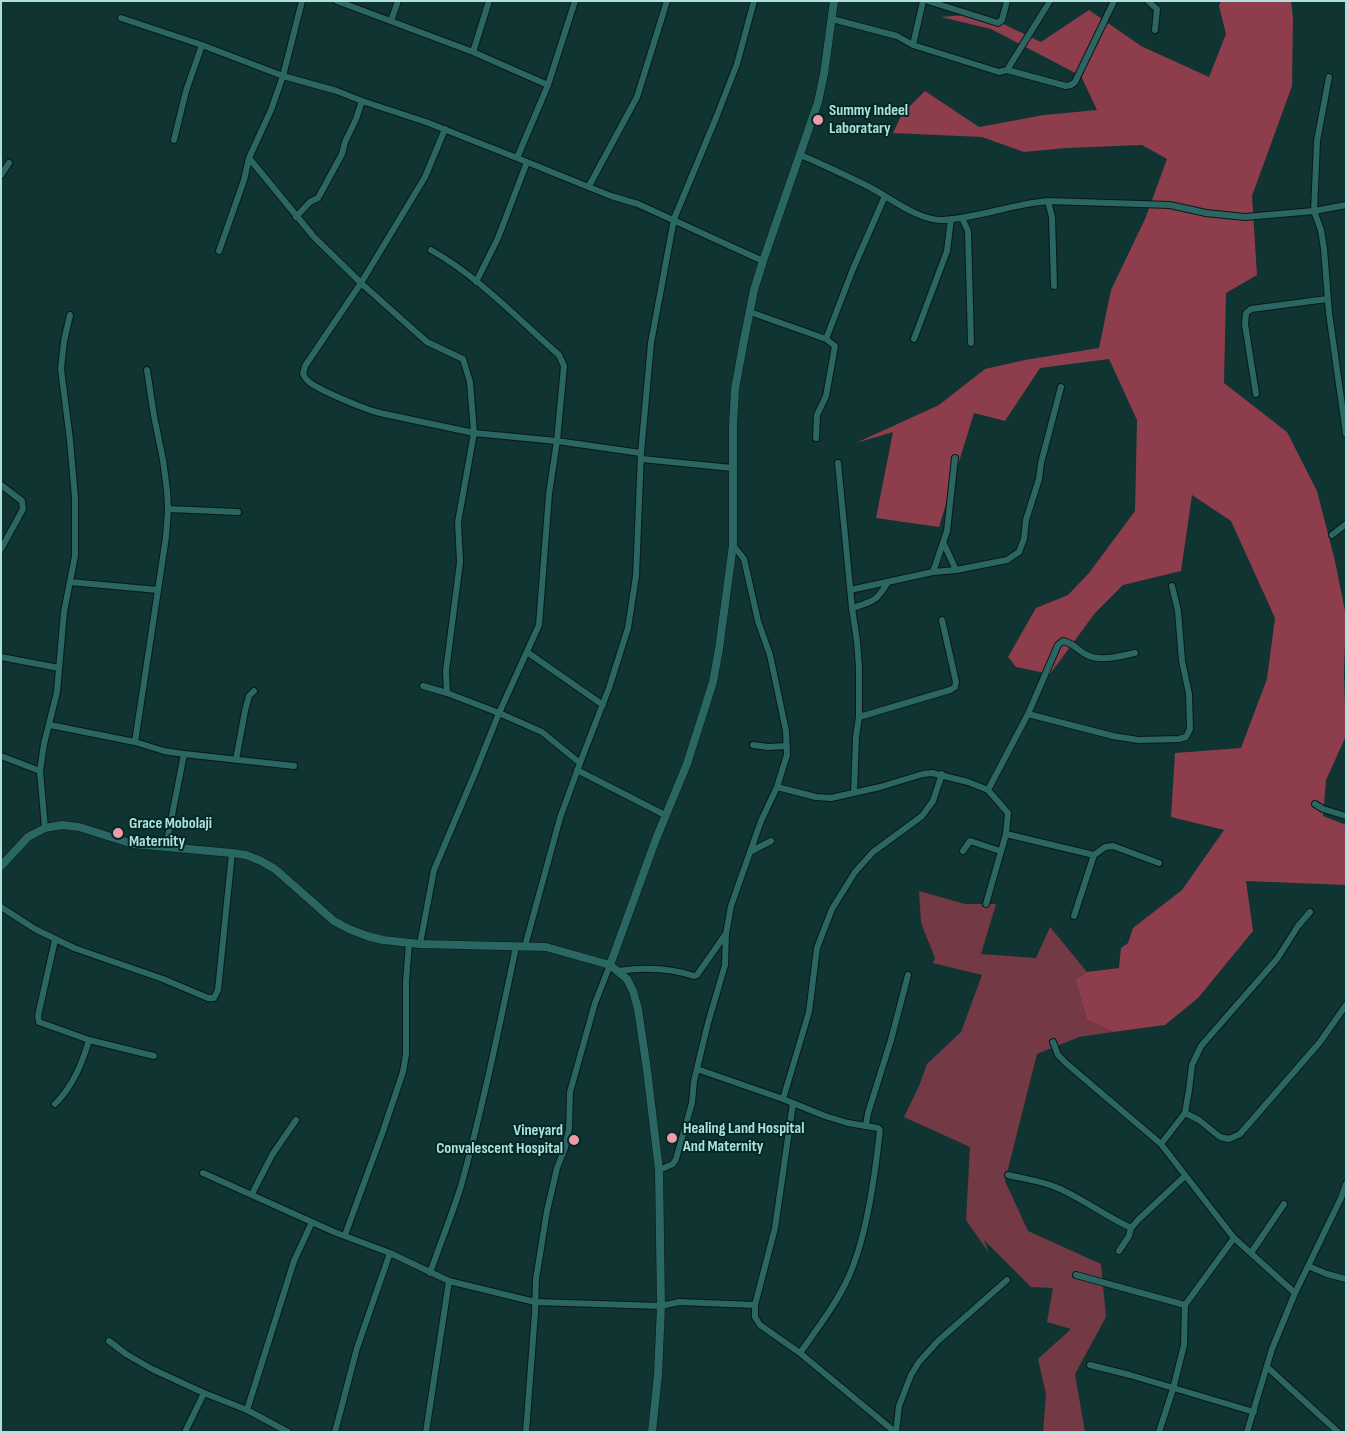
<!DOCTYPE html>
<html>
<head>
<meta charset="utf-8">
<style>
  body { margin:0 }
  #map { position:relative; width:1347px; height:1433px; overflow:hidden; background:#0f3431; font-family:"Sofia Sans Condensed",sans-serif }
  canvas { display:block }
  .frame { position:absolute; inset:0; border:2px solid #afe1dc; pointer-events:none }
</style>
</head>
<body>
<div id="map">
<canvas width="1347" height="1433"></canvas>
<div class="frame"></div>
</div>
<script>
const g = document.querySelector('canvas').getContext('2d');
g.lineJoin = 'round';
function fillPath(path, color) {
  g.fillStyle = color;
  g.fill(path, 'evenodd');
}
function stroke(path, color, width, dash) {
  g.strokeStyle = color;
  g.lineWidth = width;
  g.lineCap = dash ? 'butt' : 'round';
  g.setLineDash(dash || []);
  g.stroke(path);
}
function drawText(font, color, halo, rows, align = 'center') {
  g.font = font + ' "Sofia Sans Condensed",sans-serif';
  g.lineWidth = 4;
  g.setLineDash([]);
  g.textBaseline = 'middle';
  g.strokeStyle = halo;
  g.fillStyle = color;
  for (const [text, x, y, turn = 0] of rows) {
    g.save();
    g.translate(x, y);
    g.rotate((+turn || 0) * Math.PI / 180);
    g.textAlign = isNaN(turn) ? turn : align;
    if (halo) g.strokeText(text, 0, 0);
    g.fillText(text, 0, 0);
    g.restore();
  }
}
fillPath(new Path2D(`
  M919 891 965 904H996L981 954 1036 958 1050 927 1087 972 1075 980 1087 1020 1113 1032 1079 1037 1037 1054 1005 1181 1028 1231 1101 1264 1106 1317 1075 1374 1085 1432H1043L1046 1394 1038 1359 1071 1329 1047 1322 1053 1288 1031 1287 984 1240 989 1253 966 1220 970 1147 904 1117 919 1086 927 1064 961 1032 982 975 933 963 935 958 921 923Z`), '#733944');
fillPath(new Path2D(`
  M1221 1H1291L1293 18 1292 86 1252 196 1257 275 1226 293 1224 383 1287 432 1317 491 1335 561 1346 616 1344 673 1346 736 1326 780 1323 816 1346 825V885L1246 881 1253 931 1198 998 1165 1025 1113 1032 1087 1020 1075 980 1087 972 1119 968 1121 948 1128 943 1133 928 1182 890 1224 830 1171 817 1175 753 1241 748 1267 679 1275 618 1231 521 1192 495 1181 571 1123 585 1095 613 1050 674 1016 667 1008 657 1036 608 1068 595 1089 573 1135 511 1137 420 1109 359 1040 368 1005 421 974 413 939 527 876 518 893 432 856 443 939 405 985 369 1025 360 1099 348 1111 290 1145 219 1167 159 1142 145 1066 148 1024 152 982 137 893 133 902 114 925 91 979 127 1044 115 1097 110 1081 76 991 29 941 17 966 15 997 21 1041 42 1089 10 1141 46 1209 77 1226 34 1219 6Z`), '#8e3d4d');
const minor = new Path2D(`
  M302 1 283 76 271 110 249 158 314 237 361 283 427 342 463 359 470 382 474 433 458 522 460 562 446 671 447 693
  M337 1 473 52 548 85
  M575 1 548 85 517 158 611 196 638 204 763 261
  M928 1 998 23 1002 20 1007 1
  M1148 1 1157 9 1155 30
  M121 18 202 45 283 76 337 91 362 101 426 122 517 158
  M832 19 897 36 913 45 999 72 1007 70 1050 1
  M391 21 398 1
  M913 45 923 1
  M473 52 489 1
  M1007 70 1066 86 1071 85 1075 82 1114 1
  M1329 77 1317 141 1314 211 1321 230 1324 249 1329 313 1346 434
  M445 129 425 177 361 283 305 366 303 374C304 376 305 378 307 380 315 389 367 410 380 413L474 433 557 441 641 453
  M174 140 186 91 202 45
  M801 155C825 166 850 177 873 189 893 200 920 221 943 220 978 218 1012 204 1048 201L1170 205 1206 213 1245 217 1314 211 1346 205
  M1 175 9 163
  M589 186 637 97 667 1
  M1048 201 1052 217 1054 286
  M296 217 310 202 318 198 323 189 342 154 345 142 356 119 362 101
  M962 218 968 231 971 343
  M219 251 244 180 249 158
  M476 282 498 238 527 162
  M750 312 826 339 853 269 885 196
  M914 339 947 251 951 219
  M1256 394 1245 324 1246 313 1251 309 1327 299
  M816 438 817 415 826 396 835 346 826 339
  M642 459 732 468
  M838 463 852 608 857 641 859 668V717L856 737 854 793
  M1 485 22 501 23 509 1 549
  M168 509 238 512
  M1332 535 1346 524
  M944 544 956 570
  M933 572 947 531 955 458
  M70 582 158 590
  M850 590 933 572 956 570 1007 560 1019 552 1024 539 1026 520 1039 479 1041 463 1061 387
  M852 608C874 601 876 602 888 582
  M527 652 603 705
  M1 657 59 668
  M423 686 447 693 499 713 542 732 580 763
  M1028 714 1113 736 1138 740 1179 739 1186 737 1190 729 1189 694 1182 661 1178 611 1172 586
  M859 717 950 690 955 687 956 682 942 620
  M50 725 135 742 164 751 184 754 294 766
  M135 742 166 537 168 509 167 490 163 460 154 416 147 370
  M753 745 768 747 787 746
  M1 756 40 771
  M236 760 245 711 249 696 254 691
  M577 770 665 815
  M777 787 816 797 831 798 880 787 923 774 932 773 968 782 988 790 1008 813 1006 834 986 904
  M988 790 1028 714 1058 645 1063 641C1077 645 1078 651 1087 655 1101 662 1120 656 1135 653
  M1315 804 1323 809 1346 816
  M45 828 40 771 44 744 57 692 64 612 75 556V498L70 440 61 369 64 341 70 315
  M1006 834 1094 855
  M166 846 184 754
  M963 851 970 841 1000 851
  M750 852 771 841
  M1 907 35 929 74 948 163 979 208 998H214L218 990 232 853
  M1074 916 1094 855 1105 847 1113 846 1159 863
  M55 940 38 1016 39 1022 89 1040 154 1056
  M420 944 434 870 475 773 499 713 539 625 549 494 557 441 564 366 559 355C518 319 479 277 431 250
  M525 946 560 818 580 763 609 688 628 628 636 576 641 453 651 343 674 219 716 118 737 64 754 1
  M618 971C644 967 668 967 694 976L697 975 725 935
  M1053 1042 1058 1055 1067 1064 1161 1144 1234 1238 1295 1293
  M697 1069 783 1099 825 1116 848 1123 878 1128 880 1130C875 1175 867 1235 849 1276 837 1303 817 1329 800 1353
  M783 1099 809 1012 817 948 832 909 855 872 873 852 922 816 933 801 942 774
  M55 1104C73 1086 82 1064 89 1040
  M1185 1113 1199 1120 1220 1137 1229 1139 1240 1134 1320 1042 1346 1005
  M866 1125 868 1113 891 1040 908 975
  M1161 1144 1185 1113 1189 1090 1192 1065 1201 1046 1277 959 1298 926 1310 912
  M659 1170 673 1164 676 1159 692 1103 694 1081 708 1023 725 965 726 934 731 906 761 821 777 787 787 755 786 731 770 655 758 621 744 559 733 545
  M203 1173 334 1232 390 1253 449 1281 535 1302 661 1306 679 1302 755 1305V1317L760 1325 800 1353 895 1432
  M1008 1175C1024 1179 1043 1181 1058 1188 1083 1199 1105 1216 1131 1228
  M252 1194 272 1155 296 1120
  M345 1235 382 1134 403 1072 406 1054V982L409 943
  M1119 1251 1129 1236 1131 1228 1138 1220 1185 1176
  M1251 1253 1284 1204
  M1308 1266 1327 1274 1346 1279
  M430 1273C440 1244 452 1215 461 1186 483 1107 499 1027 516 947
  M1076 1275 1185 1305
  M755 1305 775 1228 793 1103
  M109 1341 126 1354 152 1369 204 1393 247 1410 288 1432
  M1090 1365 1130 1375 1254 1412
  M1267 1367 1338 1432
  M247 1410 294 1261 312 1222
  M185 1432 204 1393
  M335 1432 357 1348 390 1253
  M426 1432 449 1281
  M526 1432 535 1313 536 1279 547 1211 557 1168 565 1148 569 1129 570 1092 595 1003 610 965
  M896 1432 899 1406 911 1375 919 1362 938 1341 1007 1280
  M1159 1432 1173 1389 1184 1345 1185 1305 1234 1238
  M1247 1432 1272 1349 1295 1293 1341 1198 1346 1184`);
const tertiary = new Path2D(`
  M1 866 28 837 45 828 62 825 79 827 133 844 232 853 246 855 261 861 275 869 334 921 349 929 367 936 383 940 420 944 546 947 610 965 627 979 633 991 638 1009 647 1070 659 1170 661 1306 658 1375 652 1432
  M610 965 656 839 687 764 713 682 719 649 733 545V426L735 389 744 340 754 290 763 261 818 102 824 74 834 1`);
stroke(minor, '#091817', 8);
stroke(tertiary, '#091817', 9);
stroke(minor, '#2a6662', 6);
stroke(tertiary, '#2a6662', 8);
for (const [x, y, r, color] of [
  [818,120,6,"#f39aa8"],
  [118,833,6,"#f39aa8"],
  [672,1138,6,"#f39aa8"],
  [574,1140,6,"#f39aa8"]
]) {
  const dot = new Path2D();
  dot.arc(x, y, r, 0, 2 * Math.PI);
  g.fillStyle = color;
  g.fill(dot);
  stroke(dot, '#032927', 2);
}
drawText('bold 16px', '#afe1dc', '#032927', [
  ["Summy Indeel",829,111],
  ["Laboratary",829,129],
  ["Grace Mobolaji",129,824],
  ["Maternity",129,842],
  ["Healing Land Hospital",683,1129],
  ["And Maternity",683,1147],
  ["Vineyard",563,1131,"right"],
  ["Convalescent Hospital",563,1149,"right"]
], 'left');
</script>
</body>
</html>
